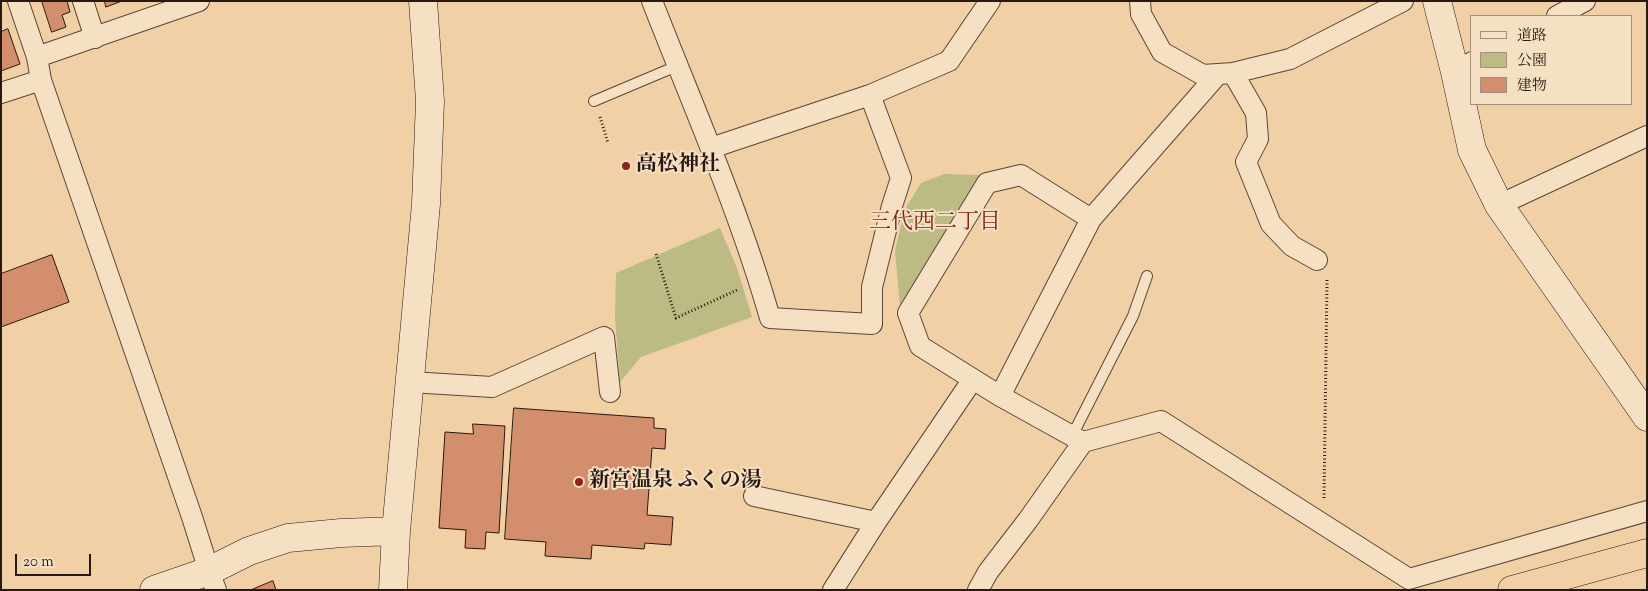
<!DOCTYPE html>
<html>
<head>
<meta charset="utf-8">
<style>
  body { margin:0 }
  #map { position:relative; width:1648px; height:591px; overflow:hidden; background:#f0d0a4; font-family:"Sorts Mill Goudy","Noto Serif JP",serif }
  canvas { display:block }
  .frame { position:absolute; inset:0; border:2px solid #291811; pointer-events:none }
  .legend { position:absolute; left:1470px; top:15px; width:162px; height:90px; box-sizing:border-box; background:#f5e0c4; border:1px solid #a3907c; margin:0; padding:6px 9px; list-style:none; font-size:15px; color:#291811 }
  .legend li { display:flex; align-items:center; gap:10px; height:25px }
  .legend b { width:25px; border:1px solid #a3907c }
  .scale { position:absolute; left:15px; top:554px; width:76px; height:22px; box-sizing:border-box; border:2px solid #291811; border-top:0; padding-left:6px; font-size:15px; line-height:18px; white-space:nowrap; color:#291811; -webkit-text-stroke:4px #f5e0c4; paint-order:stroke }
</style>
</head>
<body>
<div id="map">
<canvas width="1648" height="591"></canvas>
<div class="frame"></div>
<ul class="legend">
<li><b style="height:6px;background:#f5e0c4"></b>道路</li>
<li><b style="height:14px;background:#bcbb84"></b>公園</li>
<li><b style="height:14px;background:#d38f6d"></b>建物</li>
</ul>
<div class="scale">20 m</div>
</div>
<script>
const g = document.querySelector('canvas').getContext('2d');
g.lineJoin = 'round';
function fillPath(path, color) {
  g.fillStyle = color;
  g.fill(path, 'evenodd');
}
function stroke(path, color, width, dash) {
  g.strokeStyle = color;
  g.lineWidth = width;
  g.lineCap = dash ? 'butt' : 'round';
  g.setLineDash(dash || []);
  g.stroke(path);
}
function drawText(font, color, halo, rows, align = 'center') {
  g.font = font + ' "Sorts Mill Goudy","Noto Serif JP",serif';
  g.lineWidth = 4;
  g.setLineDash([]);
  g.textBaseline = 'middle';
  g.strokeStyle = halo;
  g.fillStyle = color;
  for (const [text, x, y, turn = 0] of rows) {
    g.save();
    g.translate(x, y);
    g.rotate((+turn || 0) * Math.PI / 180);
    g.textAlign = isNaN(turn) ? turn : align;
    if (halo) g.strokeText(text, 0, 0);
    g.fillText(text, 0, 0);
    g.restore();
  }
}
fillPath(new Path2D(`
  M944 174 981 175 900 307 895 251 905 209 921 183Z
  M720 228 737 268 752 317 641 357 620 382 615 318 616 273Z`), '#bcbb84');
const building = new Path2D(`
  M42 1H67L70 12 62 15 66 27 52 32Z
  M105 1H122L106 7Z
  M8 29 20 64 1 71V32Z
  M52 255 69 302 1 327V274Z
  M514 408 654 418V428L666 429 665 449 652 448 647 515 673 517 671 545 645 543 644 549 592 545 591 559 545 556 546 542 505 539Z
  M473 424 505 426 499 533 486 532 485 549 465 548 466 530 439 528 445 432 473 434Z
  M273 581 276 590H251Z`);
fillPath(building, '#d38f6d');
stroke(building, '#291811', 1);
const lane = new Path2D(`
  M594 101 677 66
  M1072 436 1133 316 1147 276`);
const street = new Path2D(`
  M18 1 37 57 41 80 192 517 209 571 216 590
  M83 1 95 38
  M652 1C693 106 739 210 770 318L872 324V287L892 206 901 178 870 95
  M1140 1 1141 14 1162 52 1203 75 1233 73 1290 59 1403 1
  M1557 16 1585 1
  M37 57 199 1
  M1455 72 1472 62
  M1233 73 1256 113 1258 139 1246 162 1271 224 1292 246 1317 260
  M1 93 41 80
  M711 148 870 95 949 61 990 1
  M1499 205 1647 136
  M1091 219 1021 175 987 183 908 313 920 346 1000 396 1083 442 1161 421 1409 579 1647 511
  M410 382 492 387 604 337 610 392
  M1000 396 1091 219 1218 74
  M754 496 876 522
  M833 590 876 522 973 379
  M978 590 988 572 1028 520 1083 442`);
const secondary = new Path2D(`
  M1437 1 1455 72 1472 150 1499 205 1647 417
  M154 590 209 571 249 551 288 538 341 533 396 531
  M393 590 396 531 426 204 430 101 423 1`);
const highway = new Path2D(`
  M1512 590 1647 553`);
stroke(lane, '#5b4636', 12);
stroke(street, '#5b4636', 22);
stroke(secondary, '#291811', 29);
stroke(highway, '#291811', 29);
stroke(new Path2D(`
  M600 117 608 143
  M656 254 676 318 737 290
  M1324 498 1327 279`), '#291811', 3, [1, 2.5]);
stroke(lane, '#f5e0c4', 10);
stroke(street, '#f5e0c4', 20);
stroke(secondary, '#f5e0c4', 28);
stroke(highway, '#f0d0a4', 28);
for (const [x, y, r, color] of [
  [626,166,5,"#8f2418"],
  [579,482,5,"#8f2418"]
]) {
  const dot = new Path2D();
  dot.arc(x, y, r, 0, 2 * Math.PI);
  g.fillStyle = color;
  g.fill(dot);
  stroke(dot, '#f5e0c4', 2);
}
drawText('bold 21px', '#291811', '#f5e0c4', [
  ["高松神社",636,166],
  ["新宮温泉 ふくの湯",589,482]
], 'left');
drawText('22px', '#7a1f14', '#f5e0c4', [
  ["三代西二丁目",935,224]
]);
</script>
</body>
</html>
